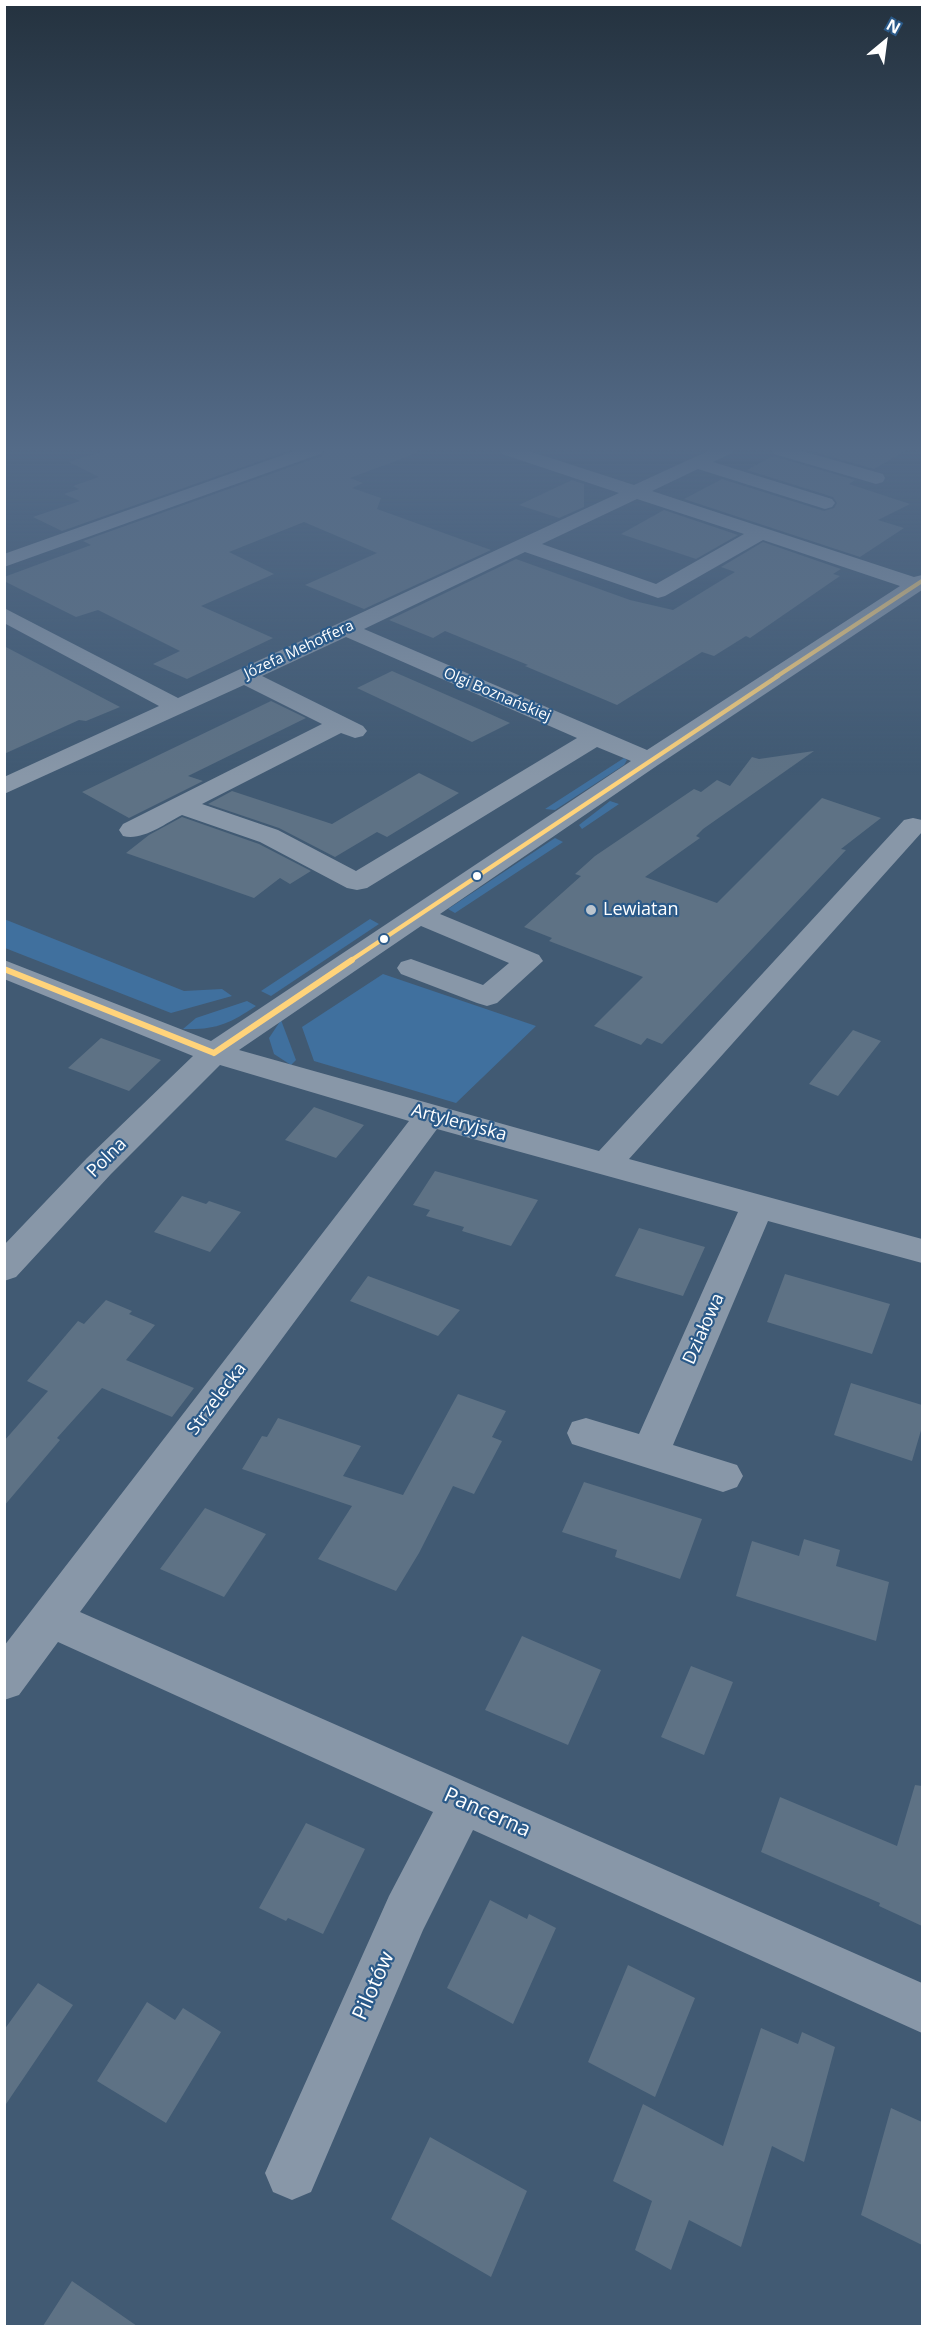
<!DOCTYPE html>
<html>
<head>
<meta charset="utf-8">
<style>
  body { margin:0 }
  #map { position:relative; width:927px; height:2331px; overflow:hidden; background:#415a73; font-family:"Open Sans",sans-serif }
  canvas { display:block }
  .frame { position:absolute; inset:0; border:6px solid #fff; pointer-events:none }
  .north { position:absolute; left:855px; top:12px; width:60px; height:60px; -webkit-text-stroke:4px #2b5a89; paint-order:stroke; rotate:29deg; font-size:16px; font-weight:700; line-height:24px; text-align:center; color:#fff }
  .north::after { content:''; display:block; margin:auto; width:21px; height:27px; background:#fff; clip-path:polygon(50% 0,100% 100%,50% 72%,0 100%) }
</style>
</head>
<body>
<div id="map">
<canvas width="927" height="2331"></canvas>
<div class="frame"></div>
<div class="north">N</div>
</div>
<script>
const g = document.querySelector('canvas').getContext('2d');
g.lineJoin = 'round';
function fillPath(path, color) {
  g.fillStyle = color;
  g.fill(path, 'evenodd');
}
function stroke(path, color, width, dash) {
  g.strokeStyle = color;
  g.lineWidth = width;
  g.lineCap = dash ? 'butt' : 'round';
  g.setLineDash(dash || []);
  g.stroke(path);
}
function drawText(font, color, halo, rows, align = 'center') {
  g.font = font + ' "Open Sans",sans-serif';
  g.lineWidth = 4.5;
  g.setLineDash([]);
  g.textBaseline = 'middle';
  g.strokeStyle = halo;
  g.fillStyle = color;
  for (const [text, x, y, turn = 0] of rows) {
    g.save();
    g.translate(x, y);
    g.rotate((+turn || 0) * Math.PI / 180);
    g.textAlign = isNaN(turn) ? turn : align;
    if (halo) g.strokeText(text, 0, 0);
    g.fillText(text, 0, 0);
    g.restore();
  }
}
fillPath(new Path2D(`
  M624 758 627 760 624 765 555 810 545 809Z
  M610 801 619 804 582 829 579 825Z
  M555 838 563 842 455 913 448 909Z
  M4 919 184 991 222 989 232 996 171 1013 5 948Z
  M370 919 379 924 271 996 261 991Z
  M383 974 536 1026 456 1103 314 1061 302 1027Z
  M247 1001 256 1006C229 1024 216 1030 183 1029L196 1018Z
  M281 1020 296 1060 291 1065 274 1054 269 1038Z`), '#40709e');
fillPath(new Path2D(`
  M106 450H291L62 531 33 517 80 501 64 494 79 489 73 486 99 477 69 462Z
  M325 450H417V453L350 478 363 483 352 488 381 498 377 509 491 550 364 609 305 585 377 553 304 522 229 552 274 574 201 606 273 638 187 679 153 664 180 651 98 610 76 617 4 581V577L91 545 83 541 321 456Z
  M807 450H907L874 469Z
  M773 456 855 480 849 484 910 504 878 520 904 528 860 557 684 499 722 479 824 511 834 508 837 503 833 497 747 470Z
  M572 480 584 484V507L559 518 519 505Z
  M664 510 738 535 696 559 621 534Z
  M763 542 841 569 833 574 840 576 750 638 746 636 714 656 702 652 617 705 525 666 528 665 445 631 433 638 389 620 516 559 630 600 673 610 735 572 721 567Z
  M4 646 120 707 86 721 79 720 4 754Z
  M392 671 479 709 510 723 472 742 357 688Z
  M271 701 306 718 188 776 203 781 129 818 82 792Z
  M814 751 703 829 696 836 700 838 645 877 717 903 822 798 881 818 841 849 846 850 662 1044 647 1038 641 1045 594 1026 643 977 549 941 552 938 524 927 581 876 575 874 595 856 694 789 701 792 717 780 730 786 752 757 759 759Z
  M419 773 459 793 387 837 377 832 335 857 279 828 208 804 232 791 332 824Z
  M182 817 259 844 311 871 290 884 280 878 254 898 126 853 149 835Z
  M853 1030 881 1041 838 1096 809 1084Z
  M101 1038 161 1060 129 1091 68 1068Z
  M314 1107 364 1125 336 1158 285 1140Z
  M435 1171 538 1200 511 1246 462 1231 464 1227 426 1216 430 1210 413 1205Z
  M182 1196 206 1204 209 1201 241 1212 210 1252 154 1232Z
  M639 1228 705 1247 683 1296 615 1276Z
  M785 1274 890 1304 872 1354 767 1322Z
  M368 1276 460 1310 438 1336 350 1301Z
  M106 1300 132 1311 129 1314 155 1325 126 1360 194 1388 172 1417 102 1388 57 1438 60 1440 4 1506V1441L48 1391 27 1381 78 1321 84 1324Z
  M851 1383 922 1405V1427L912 1461 834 1435Z
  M458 1394 506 1411 492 1437 502 1441 474 1494 453 1486 419 1553 396 1591 318 1559 352 1506 242 1469 262 1436 267 1437 278 1418 361 1446 343 1476 403 1495Z
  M584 1482 702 1519 680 1579 615 1557 617 1550 562 1532Z
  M205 1508 266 1534 224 1597 160 1569Z
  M804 1539 840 1550 836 1566 889 1582 876 1641 736 1596 752 1541 799 1556Z
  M522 1636 601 1670 568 1745 485 1710Z
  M691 1666 733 1682 704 1755 661 1737Z
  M915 1785 922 1786V1926L879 1906 880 1903 761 1852 780 1797 897 1846Z
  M306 1823 365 1849 323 1934 288 1918 286 1921 259 1908Z
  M490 1900 527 1919 529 1914 556 1928 513 2024 447 1988Z
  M628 1965 695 1998 655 2097 588 2062Z
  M38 1983 73 2005 4 2107V2030Z
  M147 2002 175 2020 183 2008 221 2032 166 2123 97 2081Z
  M761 2028 798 2044 802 2032 835 2047 804 2162 772 2146 741 2247 689 2220 671 2270 635 2250 652 2201 613 2181 643 2104 723 2146Z
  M891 2108 922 2122V2245L861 2215Z
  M430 2137 527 2191 491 2277 391 2219Z
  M72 2281 137 2326H43Z`), '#5e7285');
fillPath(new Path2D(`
  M297 450H323L320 454 4 567V554Z
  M499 450H526L634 485 710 450H733L730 454 713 462 832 499 835 503 832 507 825 509 698 469 652 491 914 577 922 575V590L658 765 440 914 539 955 543 961 497 1003 487 1006 477 1003 401 974 397 968 401 962 411 959 483 985 509 963 421 926 239 1050 599 1151 904 820 913 818 922 820V832L629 1159 922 1239V1263L768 1221 673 1445 737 1465 743 1476 737 1487 723 1492 572 1444 567 1433 572 1422 586 1418 639 1434 738 1212 437 1129 80 1612 922 1983V2033L473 1830 423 1930 311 2192 292 2200 273 2192 265 2173 389 1896 433 1812 58 1642 19 1695 4 1700V1646L409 1121 220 1065 111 1174 16 1277 4 1281V1245L87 1158 193 1056 4 979V960L211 1041 631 761 597 747 367 888 357 890 347 888 260 842 182 815C164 824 143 841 123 836L119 830 123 824 322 724 244 685 4 794V777L159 706 4 623V608L178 698 619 493 502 454ZM637 499 744 534 656 584 542 544ZM763 540 900 586 647 750 364 629 525 552 658 598 665 596ZM346 637 577 738 356 871 278 830 202 804 341 733 355 738 363 736 367 731 363 726 262 676Z
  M771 450H799L883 474 885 478 883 482 876 484 774 454Z`), '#8897a8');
stroke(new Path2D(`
  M776 677 922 581`), '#ffd37a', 4);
stroke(new Path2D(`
  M350 961 778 676`), '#ffd37a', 4.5);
stroke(new Path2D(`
  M4 969 214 1053
  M214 1053 352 960`), '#ffd37a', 6);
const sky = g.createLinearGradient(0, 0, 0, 776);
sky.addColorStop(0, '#24323f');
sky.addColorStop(0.58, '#546b88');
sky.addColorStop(1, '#546b8800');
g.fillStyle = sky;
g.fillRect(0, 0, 927, 776);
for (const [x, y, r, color] of [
  [477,876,5,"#fff"],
  [591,910,6,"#bcc5ce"],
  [384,939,5,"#fff"]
]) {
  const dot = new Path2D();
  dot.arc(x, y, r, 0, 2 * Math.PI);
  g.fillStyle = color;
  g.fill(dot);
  stroke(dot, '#2b5a89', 2);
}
drawText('15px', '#fff', '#2b5a89', [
  ["Józefa Mehoffera",299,650,-25],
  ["Olgi Boznańskiej",497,695,23]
]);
drawText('18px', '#fff', '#2b5a89', [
  ["Lewiatan",603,910]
], 'left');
drawText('18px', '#fff', '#2b5a89', [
  ["Artyleryjska",459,1123,15],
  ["Polna",107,1158,-45],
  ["Działowa",704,1329,-66],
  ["Strzelecka",217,1399,-53]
]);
drawText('21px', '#fff', '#2b5a89', [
  ["Pancerna",487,1813,24],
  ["Pilotów",374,1986,-66]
]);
</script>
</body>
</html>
